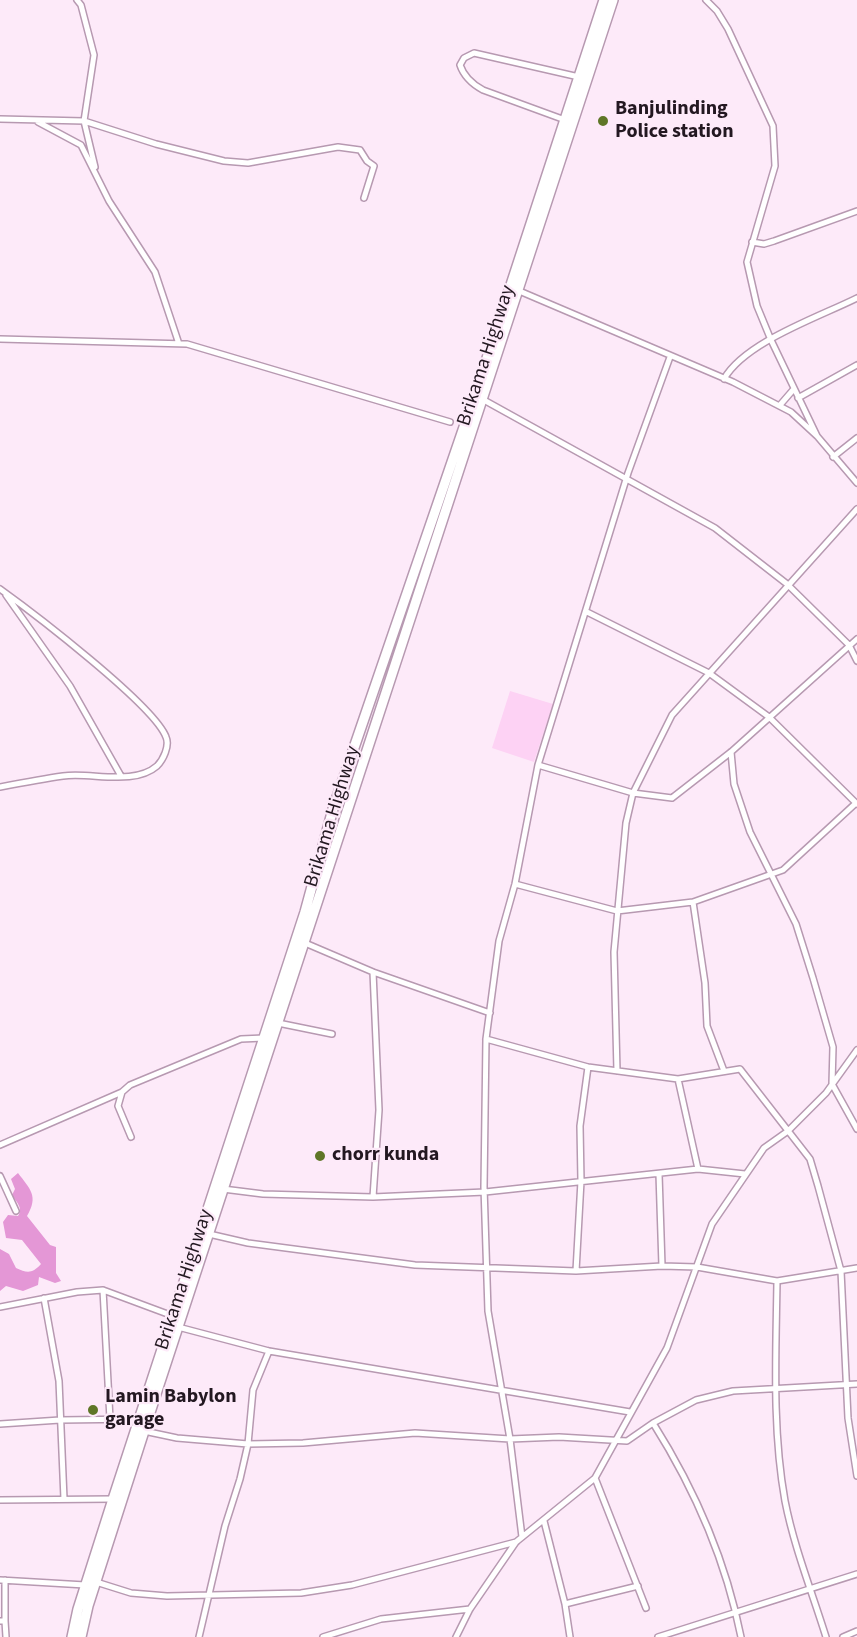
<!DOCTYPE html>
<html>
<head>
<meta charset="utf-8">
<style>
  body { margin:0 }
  canvas { display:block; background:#fdeaf9 }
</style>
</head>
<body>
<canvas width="857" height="1637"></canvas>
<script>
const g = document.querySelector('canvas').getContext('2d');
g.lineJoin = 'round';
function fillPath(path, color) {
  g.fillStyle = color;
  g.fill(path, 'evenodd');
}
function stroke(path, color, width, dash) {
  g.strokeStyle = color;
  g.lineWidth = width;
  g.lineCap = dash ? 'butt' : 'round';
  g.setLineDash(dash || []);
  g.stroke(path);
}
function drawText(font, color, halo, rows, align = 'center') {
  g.font = font + ' "Source Sans 3",sans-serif';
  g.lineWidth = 4.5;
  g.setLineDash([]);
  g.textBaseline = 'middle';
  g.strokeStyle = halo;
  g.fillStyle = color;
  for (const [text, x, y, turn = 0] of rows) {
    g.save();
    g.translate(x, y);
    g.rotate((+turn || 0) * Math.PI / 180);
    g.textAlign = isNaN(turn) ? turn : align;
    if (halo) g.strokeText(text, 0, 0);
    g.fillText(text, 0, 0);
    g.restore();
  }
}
fillPath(new Path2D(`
  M510 691 553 704 534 762 492 748Z`), '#fdd2f4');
fillPath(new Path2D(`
  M18 1173C30 1189 39 1196 27 1216L50 1245 56 1247V1273L61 1281 55 1283 39 1277 38 1285 23 1291 6 1286 0 1291V1249L9 1254 16 1268C27 1273 32 1274 41 1264L22 1240 6 1238 3 1222 8 1215 18 1216C24 1208 16 1202 12 1195L15 1189 11 1179Z`), '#e497d6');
const minor = new Path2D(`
  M77 0 81 5 94 55 84 121 95 167
  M706 0 717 11 728 29 773 126 775 166 747 262 757 306 771 340 817 436
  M0 119 84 121 156 144 224 161 248 163 338 147 360 150 367 161 374 166 364 198
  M565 120 483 90C472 84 464 77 460 65L464 58 474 53 579 77
  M38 122 81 145 109 201 155 272 179 344
  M752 242 764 244 774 241 857 211
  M517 290 733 382 791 412 817 436 857 483
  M0 339 187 344 450 422
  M724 379C745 342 819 317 857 298
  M798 398 857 365
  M482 399 715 528 787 584 849 645 857 661
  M780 405 793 390
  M833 457 857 438
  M0 589C32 612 154 705 166 737 170 746 163 760 157 766 134 786 91 772 63 776 42 779 21 783 0 787
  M6 595 70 686 121 776
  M587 612 709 673 769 717 857 804
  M731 752 734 784 750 832 796 924 813 978 833 1047 832 1084 857 1129
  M538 765 633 793 672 798 731 752 857 639
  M515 884 617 911 693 902 783 870 856 803
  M693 902 705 983 707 1026 724 1071
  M305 943 373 972 490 1013
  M373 972 379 1110 373 1197
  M278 1023 332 1034
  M486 1039 588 1067 678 1079 740 1069 810 1159 818 1186 841 1271 848 1418 857 1476
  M617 1071 614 952 626 823 633 793 672 715 857 509
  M678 1079 698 1169
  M131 1137 118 1106 122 1092 130 1085 241 1039 264 1038
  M0 1145 122 1092
  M659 1174 662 1266
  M0 1176 16 1211
  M223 1189 263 1194 373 1197 485 1192 698 1169 745 1174
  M209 1234 248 1243 415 1265 576 1271 662 1266 697 1267 777 1281 857 1268
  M576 1271 581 1181 580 1126 588 1067
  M777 1281C776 1354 772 1429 785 1501 794 1547 812 1592 826 1637
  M103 1290 110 1419
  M44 1298 59 1381 64 1499
  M0 1307 77 1292 103 1290 173 1316
  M178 1327 269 1351 630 1412
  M653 1423C694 1488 726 1561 741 1637
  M0 1424 60 1420 140 1419
  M144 1431 177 1438 248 1444 303 1443 415 1433 510 1439 559 1437 627 1441 653 1423 696 1400 733 1391 857 1384
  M595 1478 646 1608
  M0 1500 113 1499
  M544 1521 565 1604 570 1637
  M522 1537 510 1439 488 1311 484 1187 486 1039 499 941 515 884 538 765 628 473 670 357
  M0 1580 85 1585
  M5 1580V1621
  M96 1582 131 1593 167 1596 301 1593 352 1585 516 1542
  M565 1604 638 1586
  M0 1621H5L6 1637
  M199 1637 225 1526 240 1479 248 1444 253 1390 269 1351
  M323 1637 381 1619 470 1609
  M456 1637 470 1609 516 1542 595 1478 667 1348 712 1224 764 1148 788 1131 826 1093 857 1050
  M658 1637 857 1574
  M843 1637 857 1631`);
const trunk = new Path2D(`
  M72 1637 78 1609 113 1499 305 912 333 809 475 395 604 0
  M81 1637 88 1606 156 1394 613 0`);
stroke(minor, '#b799b1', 8);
stroke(trunk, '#b799b1', 12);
stroke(minor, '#fff', 5);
stroke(trunk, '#fff', 9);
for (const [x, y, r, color] of [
  [603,121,6,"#5f7627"],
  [320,1156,6,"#5f7627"],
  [93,1410,6,"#5f7627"]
]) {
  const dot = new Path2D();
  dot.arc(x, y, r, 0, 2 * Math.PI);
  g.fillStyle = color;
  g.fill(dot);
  stroke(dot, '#fdeaf9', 2);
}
drawText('bold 20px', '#231821', '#fdeaf9', [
  ["Banjulinding",615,110],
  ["Police station",615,133],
  ["chorr kunda",332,1156],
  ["Lamin Babylon",105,1398],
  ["garage",105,1421]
], 'left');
drawText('20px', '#231821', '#fdeaf9', [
  ["Brikama Highway",487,356,-72],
  ["Brikama Highway",333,817,-73],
  ["Brikama Highway",185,1280,-72]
]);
</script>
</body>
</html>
